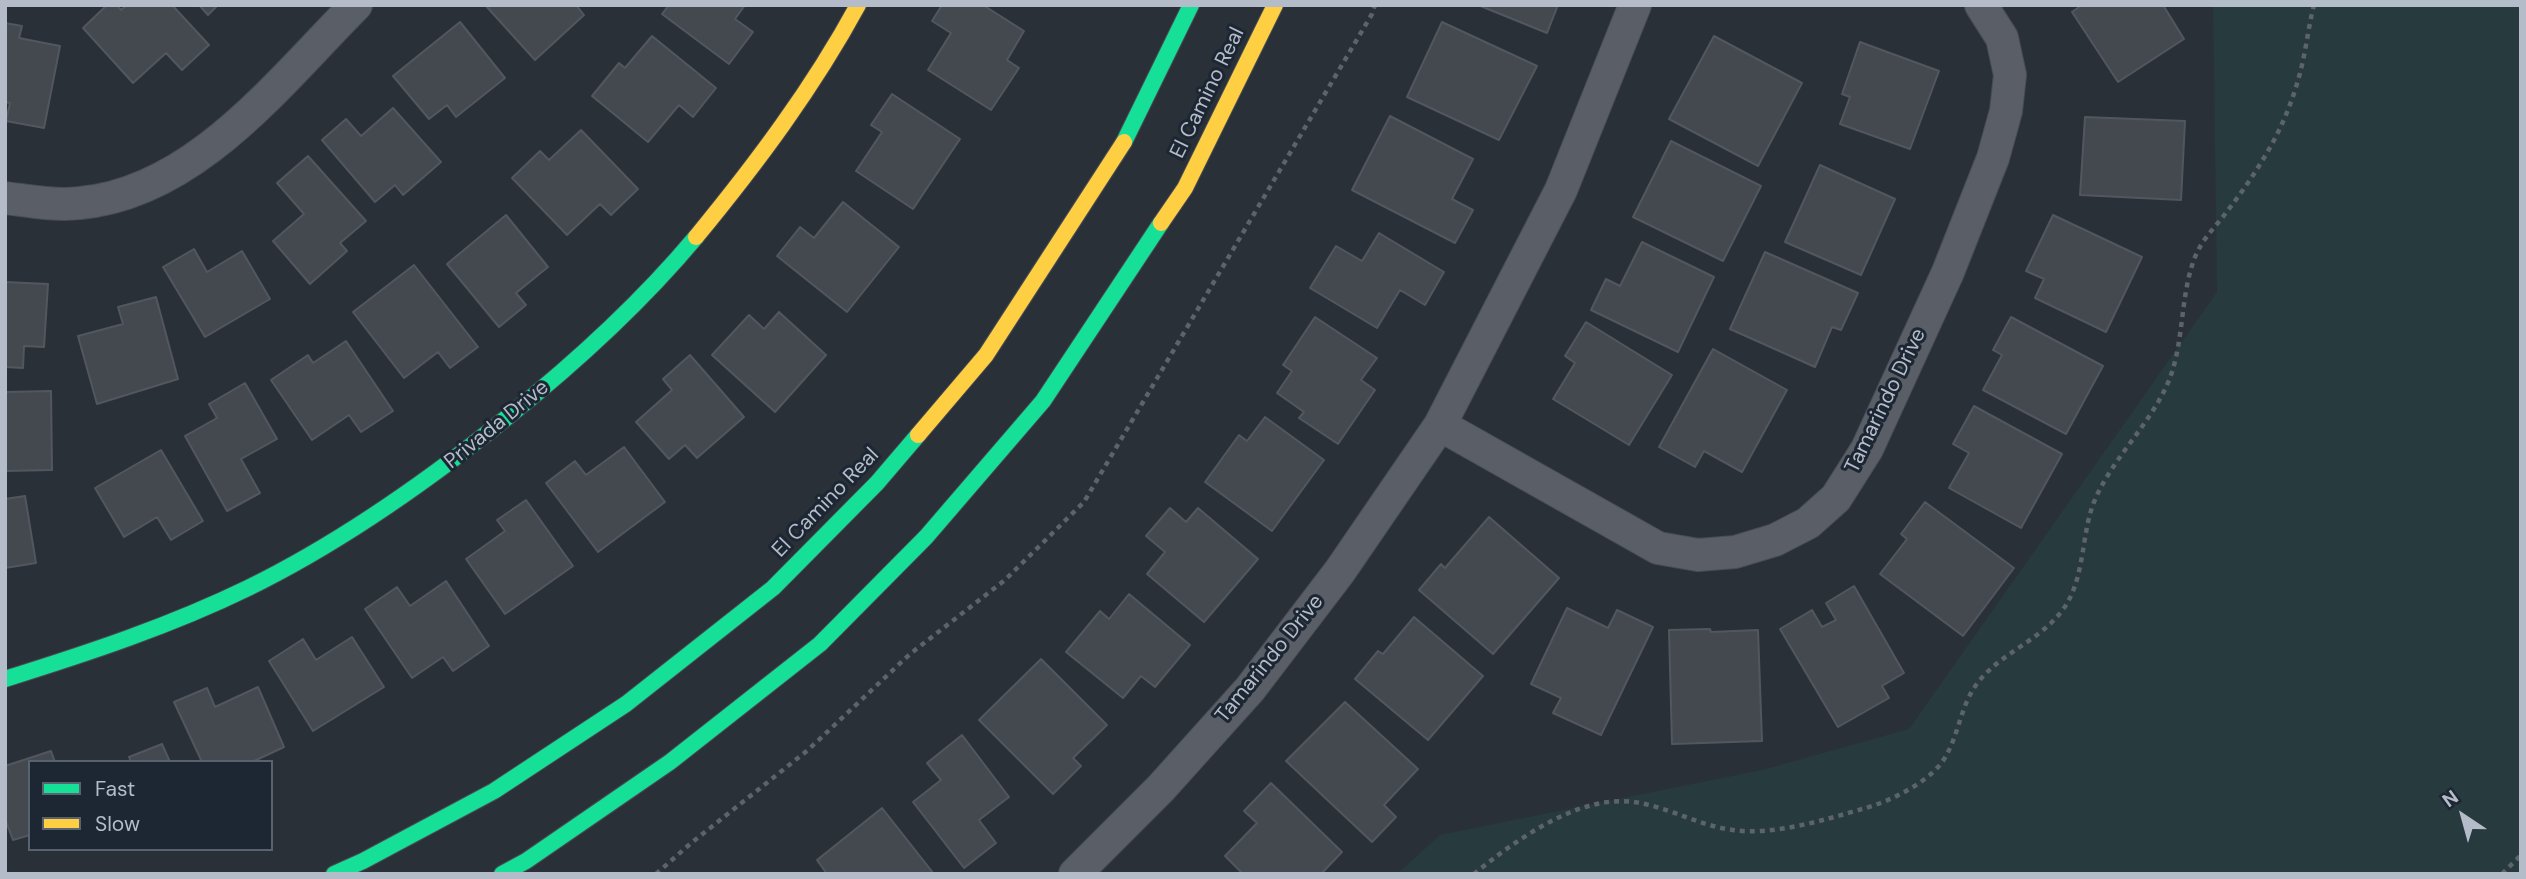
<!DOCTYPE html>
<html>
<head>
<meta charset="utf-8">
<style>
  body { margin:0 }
  #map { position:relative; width:2526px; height:879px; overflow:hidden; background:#2a3038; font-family:"DM Sans",sans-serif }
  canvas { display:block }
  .frame { position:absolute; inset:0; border:7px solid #b4bcc9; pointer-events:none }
  .legend { position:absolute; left:28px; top:760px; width:245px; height:91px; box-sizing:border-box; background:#1d2633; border:2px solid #59626f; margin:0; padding:9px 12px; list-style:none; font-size:21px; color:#b4bcc9 }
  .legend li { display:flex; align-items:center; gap:14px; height:35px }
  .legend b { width:35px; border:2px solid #59626f }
  .north { position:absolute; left:2428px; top:781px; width:70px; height:70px; -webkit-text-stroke:5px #1d2633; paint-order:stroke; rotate:324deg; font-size:19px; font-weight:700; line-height:28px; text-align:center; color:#b4bcc9 }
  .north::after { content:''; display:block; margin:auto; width:24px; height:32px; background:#b4bcc9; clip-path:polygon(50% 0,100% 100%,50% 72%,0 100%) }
</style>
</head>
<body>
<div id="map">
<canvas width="2526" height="879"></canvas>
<div class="frame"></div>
<ul class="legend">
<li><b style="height:9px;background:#16e098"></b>Fast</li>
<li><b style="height:9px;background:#ffcf43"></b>Slow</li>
</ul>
<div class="north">N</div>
</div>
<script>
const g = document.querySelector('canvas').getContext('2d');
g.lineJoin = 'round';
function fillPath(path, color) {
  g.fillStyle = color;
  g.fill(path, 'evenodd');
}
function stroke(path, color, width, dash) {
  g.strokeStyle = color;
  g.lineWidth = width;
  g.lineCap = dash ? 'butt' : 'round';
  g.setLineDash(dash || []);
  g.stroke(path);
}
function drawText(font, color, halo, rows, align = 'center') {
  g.font = font + ' "DM Sans",sans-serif';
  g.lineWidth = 6;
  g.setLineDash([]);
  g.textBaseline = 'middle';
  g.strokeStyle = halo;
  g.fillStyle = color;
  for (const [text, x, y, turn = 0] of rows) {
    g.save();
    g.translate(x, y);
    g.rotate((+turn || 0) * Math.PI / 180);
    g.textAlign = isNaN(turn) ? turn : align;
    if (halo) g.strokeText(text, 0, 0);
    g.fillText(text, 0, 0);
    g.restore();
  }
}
fillPath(new Path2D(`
  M2213 5H2521V874H1397L1440 835 1766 769 1909 729 2217 292Z`), '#273a3e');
const building = new Path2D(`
  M107 5H117L121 10 127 5H172L209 45 182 70 166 53 133 83 83 28Z
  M199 5H218L208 15Z
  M576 5 584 15 535 60 486 6Z
  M669 5H745L735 19 753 32 729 64 662 14Z
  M942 5H983L1024 31 1007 60 1019 68 991 110 928 70 951 33 932 21Z
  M1478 5H1558L1547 33Z
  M2082 5H2163L2184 39 2118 82 2072 12Z
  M460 22 505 78 456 117 447 105 429 119 393 76Z
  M1442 22 1537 66 1499 140 1407 97Z
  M5 23 22 26 19 38 60 46 44 128 6 121 10 103 5 102Z
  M652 36 716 88 693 117 679 105 648 142 592 96 619 63 625 68Z
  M1714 36 1802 83 1758 166 1669 119Z
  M1860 42 1939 71 1910 149 1840 124 1850 97 1842 94Z
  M892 94 960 139 913 209 856 171 882 132 871 125Z
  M393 108 441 162 403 195 395 185 375 202 322 140 346 119 361 136Z
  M1390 116 1473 159 1452 199 1473 210 1455 243 1352 190Z
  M2085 117 2185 121 2181 200 2080 195Z
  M581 130 638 189 611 215 600 204 567 235 512 178 540 151 549 160Z
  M1671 141 1761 186 1723 261 1633 217Z
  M308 156 366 221 340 243 347 251 310 284 273 241 304 214 277 183Z
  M1820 165 1895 199 1861 275 1785 242Z
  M843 202 899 247 847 312 777 256 800 227 814 238Z
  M506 215 548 267 516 293 526 305 499 327 447 264Z
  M2053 215 2142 257 2106 332 2035 298 2044 279 2026 271Z
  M1379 233 1444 272 1425 305 1400 290 1377 328 1310 288 1336 246 1362 261Z
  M1642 242 1714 277 1678 352 1591 310 1606 279 1620 286Z
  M194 249 207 272 242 251 270 299 205 337 163 267Z
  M1765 252 1858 293 1841 330 1832 327 1815 367 1730 329Z
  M414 265 478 347 450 368 438 352 404 378 353 312Z
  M5 282 48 284 44 347 24 346 23 368 5 367Z
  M156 297 178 379 97 404 78 336 123 324 118 307Z
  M779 312 826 355 775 412 712 355 749 315 764 329Z
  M1315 317 1377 358 1361 380 1375 390 1338 444 1299 418 1304 412 1277 393 1292 371 1283 365Z
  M2011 317 2103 366 2066 434 1983 390 2002 355 1993 350Z
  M1586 322 1672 375 1629 445 1553 399 1575 363 1565 356Z
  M346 341 393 411 361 432 349 415 312 440 271 380 308 355 313 363Z
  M1713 349 1787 390 1742 472 1704 451 1695 467 1659 447Z
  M690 355 744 417 697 458 685 445 669 459 636 422 672 390 663 379Z
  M245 383 277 439 241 459 260 493 227 511 185 436 217 418 209 404Z
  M51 391 52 470 5 471V392Z
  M1974 406 2062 454 2021 528 1949 488 1969 453 1953 444Z
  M1265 417 1324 460 1272 531 1205 482 1239 435 1247 441Z
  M624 447 665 502 598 552 546 483 575 461 586 475Z
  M161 450 203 521 171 540 157 517 124 537 95 488Z
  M25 496 36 563 5 568V499Z
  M526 500 573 566 505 614 466 559 505 531 497 520Z
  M1925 502 2014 568 1963 636 1880 574 1907 539 1901 534Z
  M1170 508 1186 522 1198 508 1258 559 1204 622 1147 574 1165 552 1146 536Z
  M1489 517 1559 578 1493 654 1419 590 1441 564 1445 568Z
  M446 581 489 646 453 671 443 657 412 678 365 609 397 587 410 606Z
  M1854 586 1904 673 1882 686 1889 698 1838 727 1780 629 1812 610 1822 627 1836 620 1826 603Z
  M1129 594 1190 645 1155 687 1141 676 1123 698 1066 652 1100 611 1109 619Z
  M1567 608 1608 628 1617 610 1653 627 1601 735 1553 713 1561 698 1531 684Z
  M1414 617 1483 676 1428 740 1355 679 1378 651 1383 654Z
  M1710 629 1711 632 1758 630 1762 741 1672 744 1669 630Z
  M352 637 384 687 313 731 269 661 303 639 316 660Z
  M1041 659 1107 725 1073 758 1081 766 1053 794 979 720Z
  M258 687 284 747 252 762H202L174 702 207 688 215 707Z
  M1345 702 1418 769 1384 805 1396 817 1372 842 1286 761Z
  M962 735 1009 797 979 820 996 843 964 868 913 802 941 780 927 763Z
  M162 744 170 762H131L129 757Z
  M51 751 55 762H30V835L13 840 5 819V766Z
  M1271 783 1342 852 1321 874H1243L1225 856 1257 823 1244 811Z
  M882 808 934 874H827L817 860Z`);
fillPath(building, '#444950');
stroke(building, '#52575f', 2);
const street = new Path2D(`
  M5 198C29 201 56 206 80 203 195 193 279 82 356 5
  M1440 425 1658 548 1698 555 1735 552 1775 540 1808 523 1836 498 1867 449 1948 272 1993 158 2006 111 2010 75 2002 38 1981 5
  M1075 874 1161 788 1250 689 1340 571 1440 425 1561 190 1635 5`);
const fast = new Path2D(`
  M1124 142 1191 5
  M5 679C88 653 170 626 248 588 340 543 425 483 505 419 574 364 639 305 696 237
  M334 874 363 861 494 791 626 704 773 588 877 483 918 435
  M502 874 526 861 670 762 820 644 926 537 1043 401 1161 223`);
const slow = new Path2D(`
  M1161 223 1185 188 1275 5
  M696 237C756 164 813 88 858 5
  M918 435 986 355 1124 142`);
stroke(street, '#484c53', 34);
stroke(fast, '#484c53', 18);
stroke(slow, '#484c53', 18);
stroke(new Path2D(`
  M656 874 690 844 808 750 910 654 1005 580 1084 502 1372 14 1375 5
  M1474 874C1517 839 1583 791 1640 803 1672 809 1701 826 1733 830 1771 836 1825 820 1862 809 1889 802 1934 781 1947 754 1959 732 1961 706 1976 685 1999 653 2041 641 2064 608 2085 578 2081 535 2094 502 2111 460 2148 427 2167 385 2185 345 2179 298 2195 257 2201 242 2212 230 2222 218 2236 200 2250 181 2262 161 2279 134 2292 104 2300 73 2306 51 2308 28 2314 5
  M2502 874 2521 855`), '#5d636a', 4.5, [5, 5]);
stroke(street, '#5a5e66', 32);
stroke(fast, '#16e098', 16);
stroke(slow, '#ffcf43', 16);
drawText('21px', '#b4bcc9', '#1d2633', [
  ["El Camino Real",1208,93,-64],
  ["Tamarindo Drive",1886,401,-64],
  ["Privada Drive",497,425,-39],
  ["El Camino Real",826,503,-46],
  ["Tamarindo Drive",1270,659,-51]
]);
</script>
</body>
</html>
